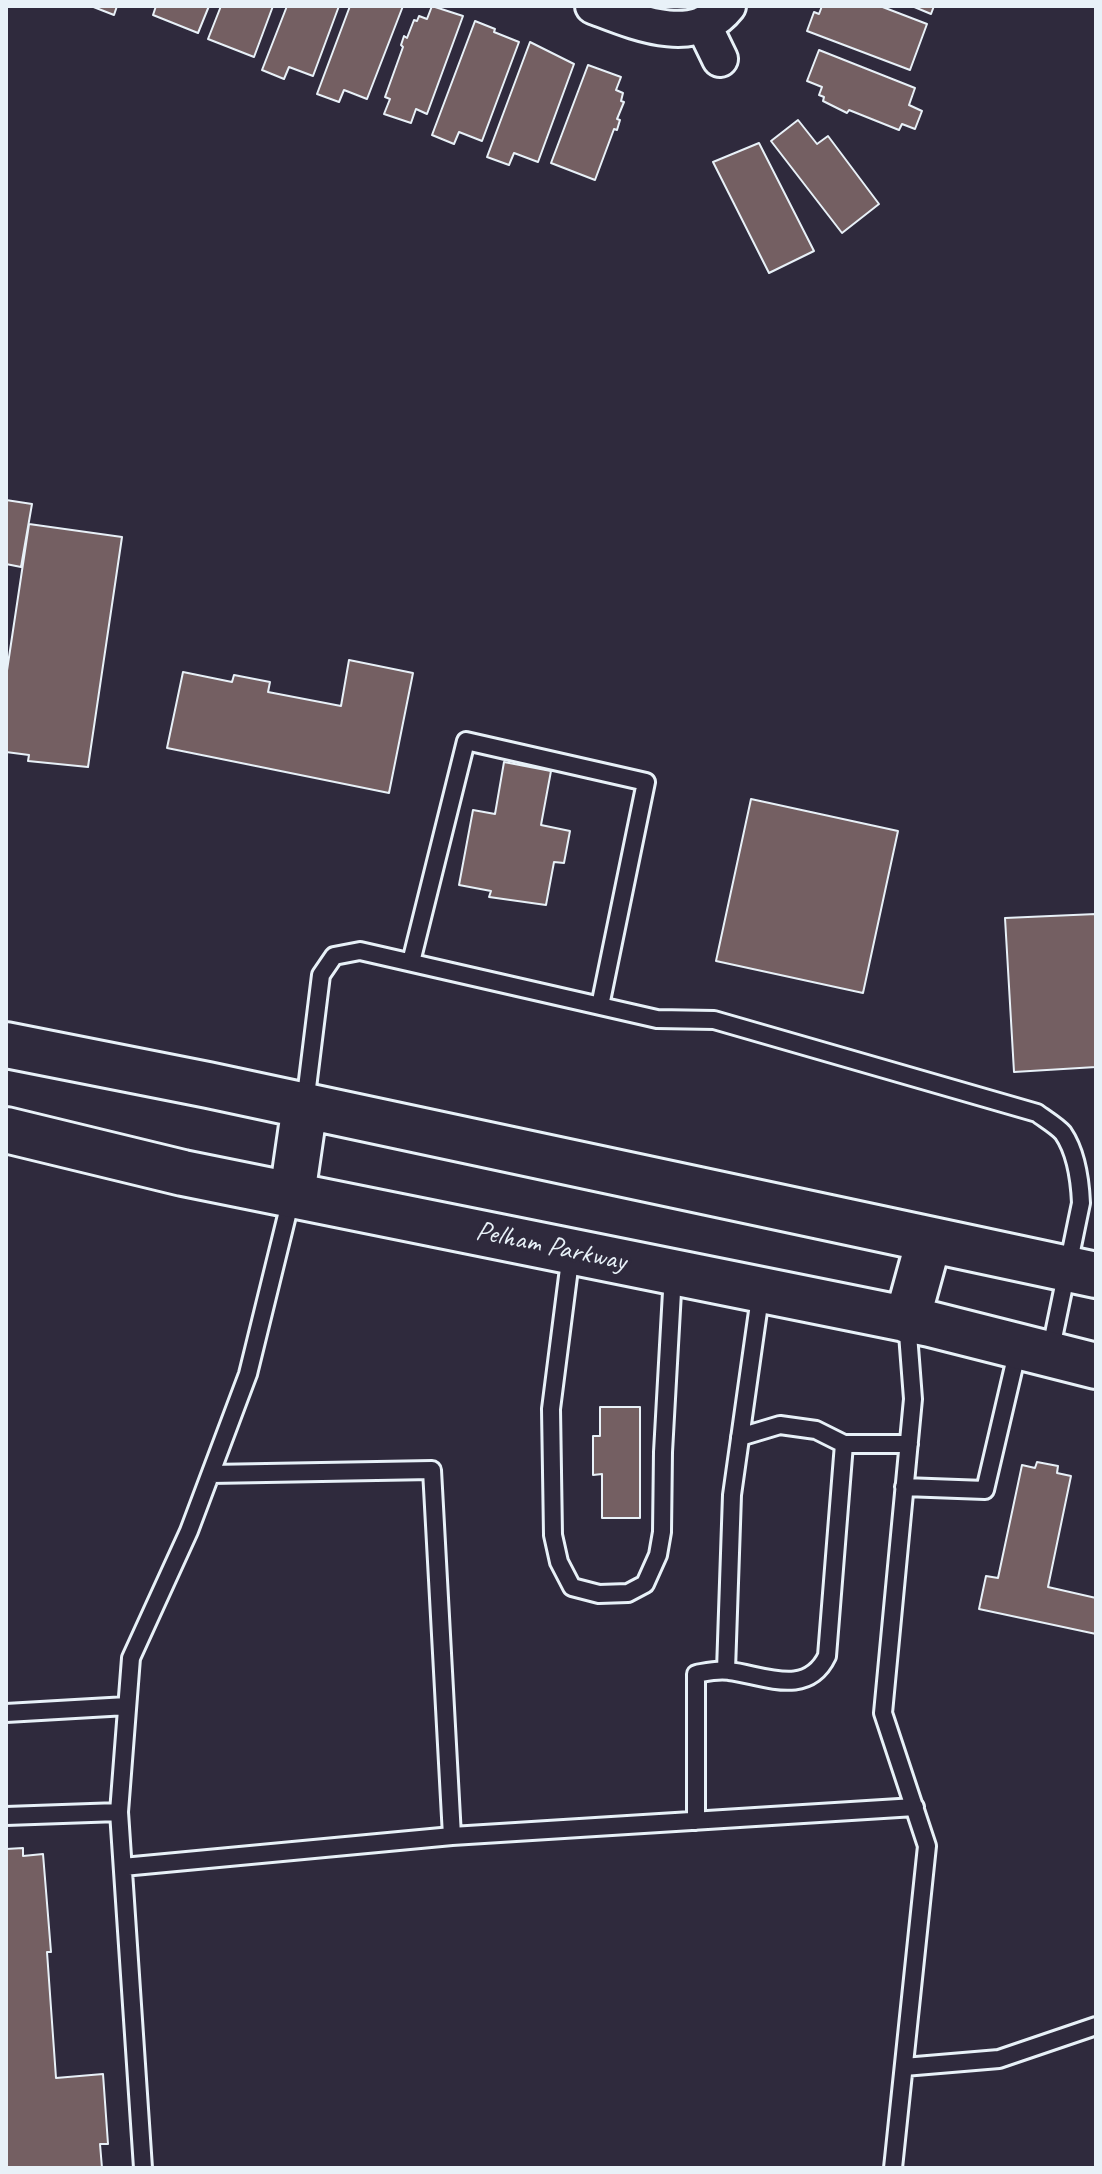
<!DOCTYPE html>
<html>
<head>
<meta charset="utf-8">
<style>
  body { margin:0 }
  #map { position:relative; width:1102px; height:2174px; overflow:hidden; background:#2f2a3d; font-family:Caveat,sans-serif }
  canvas { display:block }
  .frame { position:absolute; inset:0; border:8px solid #e8f1f8; pointer-events:none }
</style>
</head>
<body>
<div id="map">
<canvas width="1102" height="2174"></canvas>
<div class="frame"></div>
</div>
<script>
const g = document.querySelector('canvas').getContext('2d');
g.lineJoin = 'round';
function fillPath(path, color) {
  g.fillStyle = color;
  g.fill(path, 'evenodd');
}
function stroke(path, color, width, dash) {
  g.strokeStyle = color;
  g.lineWidth = width;
  g.lineCap = dash ? 'butt' : 'round';
  g.setLineDash(dash || []);
  g.stroke(path);
}
function drawText(font, color, halo, rows, align = 'center') {
  g.font = font + ' Caveat,sans-serif';
  g.lineWidth = 7;
  g.setLineDash([]);
  g.textBaseline = 'middle';
  g.strokeStyle = halo;
  g.fillStyle = color;
  for (const [text, x, y, turn = 0] of rows) {
    g.save();
    g.translate(x, y);
    g.rotate((+turn || 0) * Math.PI / 180);
    g.textAlign = isNaN(turn) ? turn : align;
    if (halo) g.strokeText(text, 0, 0);
    g.fillText(text, 0, 0);
    g.restore();
  }
}
const building = new Path2D(`
  M91 6H117L114 15Z
  M156 6H209L198 33 153 15Z
  M221 6H273L254 57 208 39Z
  M287 6H339L313 76 289 67 284 79 262 70Z
  M350 6H403L367 99 344 90 339 102 317 94Z
  M432 6 463 16 427 114 416 109 411 123 384 114 390 99 385 97 403 47 401 45 404 36 407 38 414 20 417 21 419 16 427 19Z
  M822 6H880L927 24 910 70 807 31 814 12 819 14Z
  M912 6H934L931 14Z
  M475 21 495 29 494 32 519 42 482 141 459 132 454 144 432 135Z
  M530 42 574 64 538 162 514 153 509 165 487 157Z
  M819 50 915 88 909 105 922 111 915 129 902 124 899 130 849 110 847 113 823 101 824 97 819 95 822 87 807 81Z
  M588 65 621 77 616 90 623 93 621 101 624 102 617 119 620 120 617 130 614 129 595 180 551 163Z
  M798 120 817 144 828 136 879 204 842 233 771 141Z
  M759 143 814 251 769 273 713 162Z
  M6 500 32 504 21 567 6 564Z
  M29 524 122 537 88 767 28 761 29 755 6 752V677Z
  M349 660 413 673 389 793 167 748 183 672 232 682 234 675 270 682 268 692 341 706Z
  M504 762 551 771 541 825 570 831 564 863 554 862 546 905 489 897 491 891 459 885 473 810 495 814Z
  M751 799 898 831 863 993 716 961Z
  M1096 914V1067L1014 1072 1005 918Z
  M600 1407H640V1518H602V1474L593 1475V1436H600Z
  M1037 1462 1058 1466 1057 1473 1071 1476 1048 1587 1096 1598V1634L979 1609 986 1576 998 1578 1022 1465 1035 1468Z
  M23 1848V1856L43 1854 51 1952H47L56 2078 103 2074 108 2144H100L102 2168H6V1849Z`);
fillPath(building, '#745f62');
stroke(building, '#e8f1f8', 2);
const service = new Path2D(`
  M411 962 466 741 646 782 600 1006
  M305 1104 321 975 334 956 360 951 657 1019 714 1020 1037 1113C1045 1119 1057 1126 1063 1133 1076 1152 1080 1180 1081 1203L1050 1353
  M571 1253 551 1409 553 1535 559 1562 572 1587 599 1594 628 1593 645 1584 658 1555 662 1532 663 1452 673 1274
  M740 1437 780 1425 816 1430 844 1444H909
  M211 1474 432 1470 452 1836 915 1807
  M904 1487 985 1490 1018 1349
  M726 1670 732 1495 761 1290
  M6 1713 127 1706
  M119 1812 131 1658 189 1531 248 1374 292 1195
  M6 1816 119 1812 143 2168
  M696 1821V1674C707 1672 718 1669 729 1671 763 1675 807 1698 827 1656L844 1444
  M123 1867 452 1836
  M904 2067 999 2059 1096 2026
  M893 2168 927 1846 883 1713 913 1399 907 1321`);
const minor = new Path2D(`
  M593 6C633 21 694 49 728 6
  M703 24 720 59`);
const primary = new Path2D(`
  M6 1045 208 1085 1096 1275
  M6 1130 183 1173 930 1324 1096 1366
  M292 1195 305 1105
  M907 1320 929 1240`);
stroke(service, '#e8f1f8', 22);
stroke(minor, '#e8f1f8', 40);
stroke(primary, '#e8f1f8', 50);
stroke(service, '#2f2a3d', 16);
stroke(minor, '#2f2a3d', 34);
stroke(primary, '#2f2a3d', 44);
drawText('28px', '#e8f1f8', '#2f2a3d', [
  ["Pelham Parkway",551,1247,12]
]);
</script>
</body>
</html>
